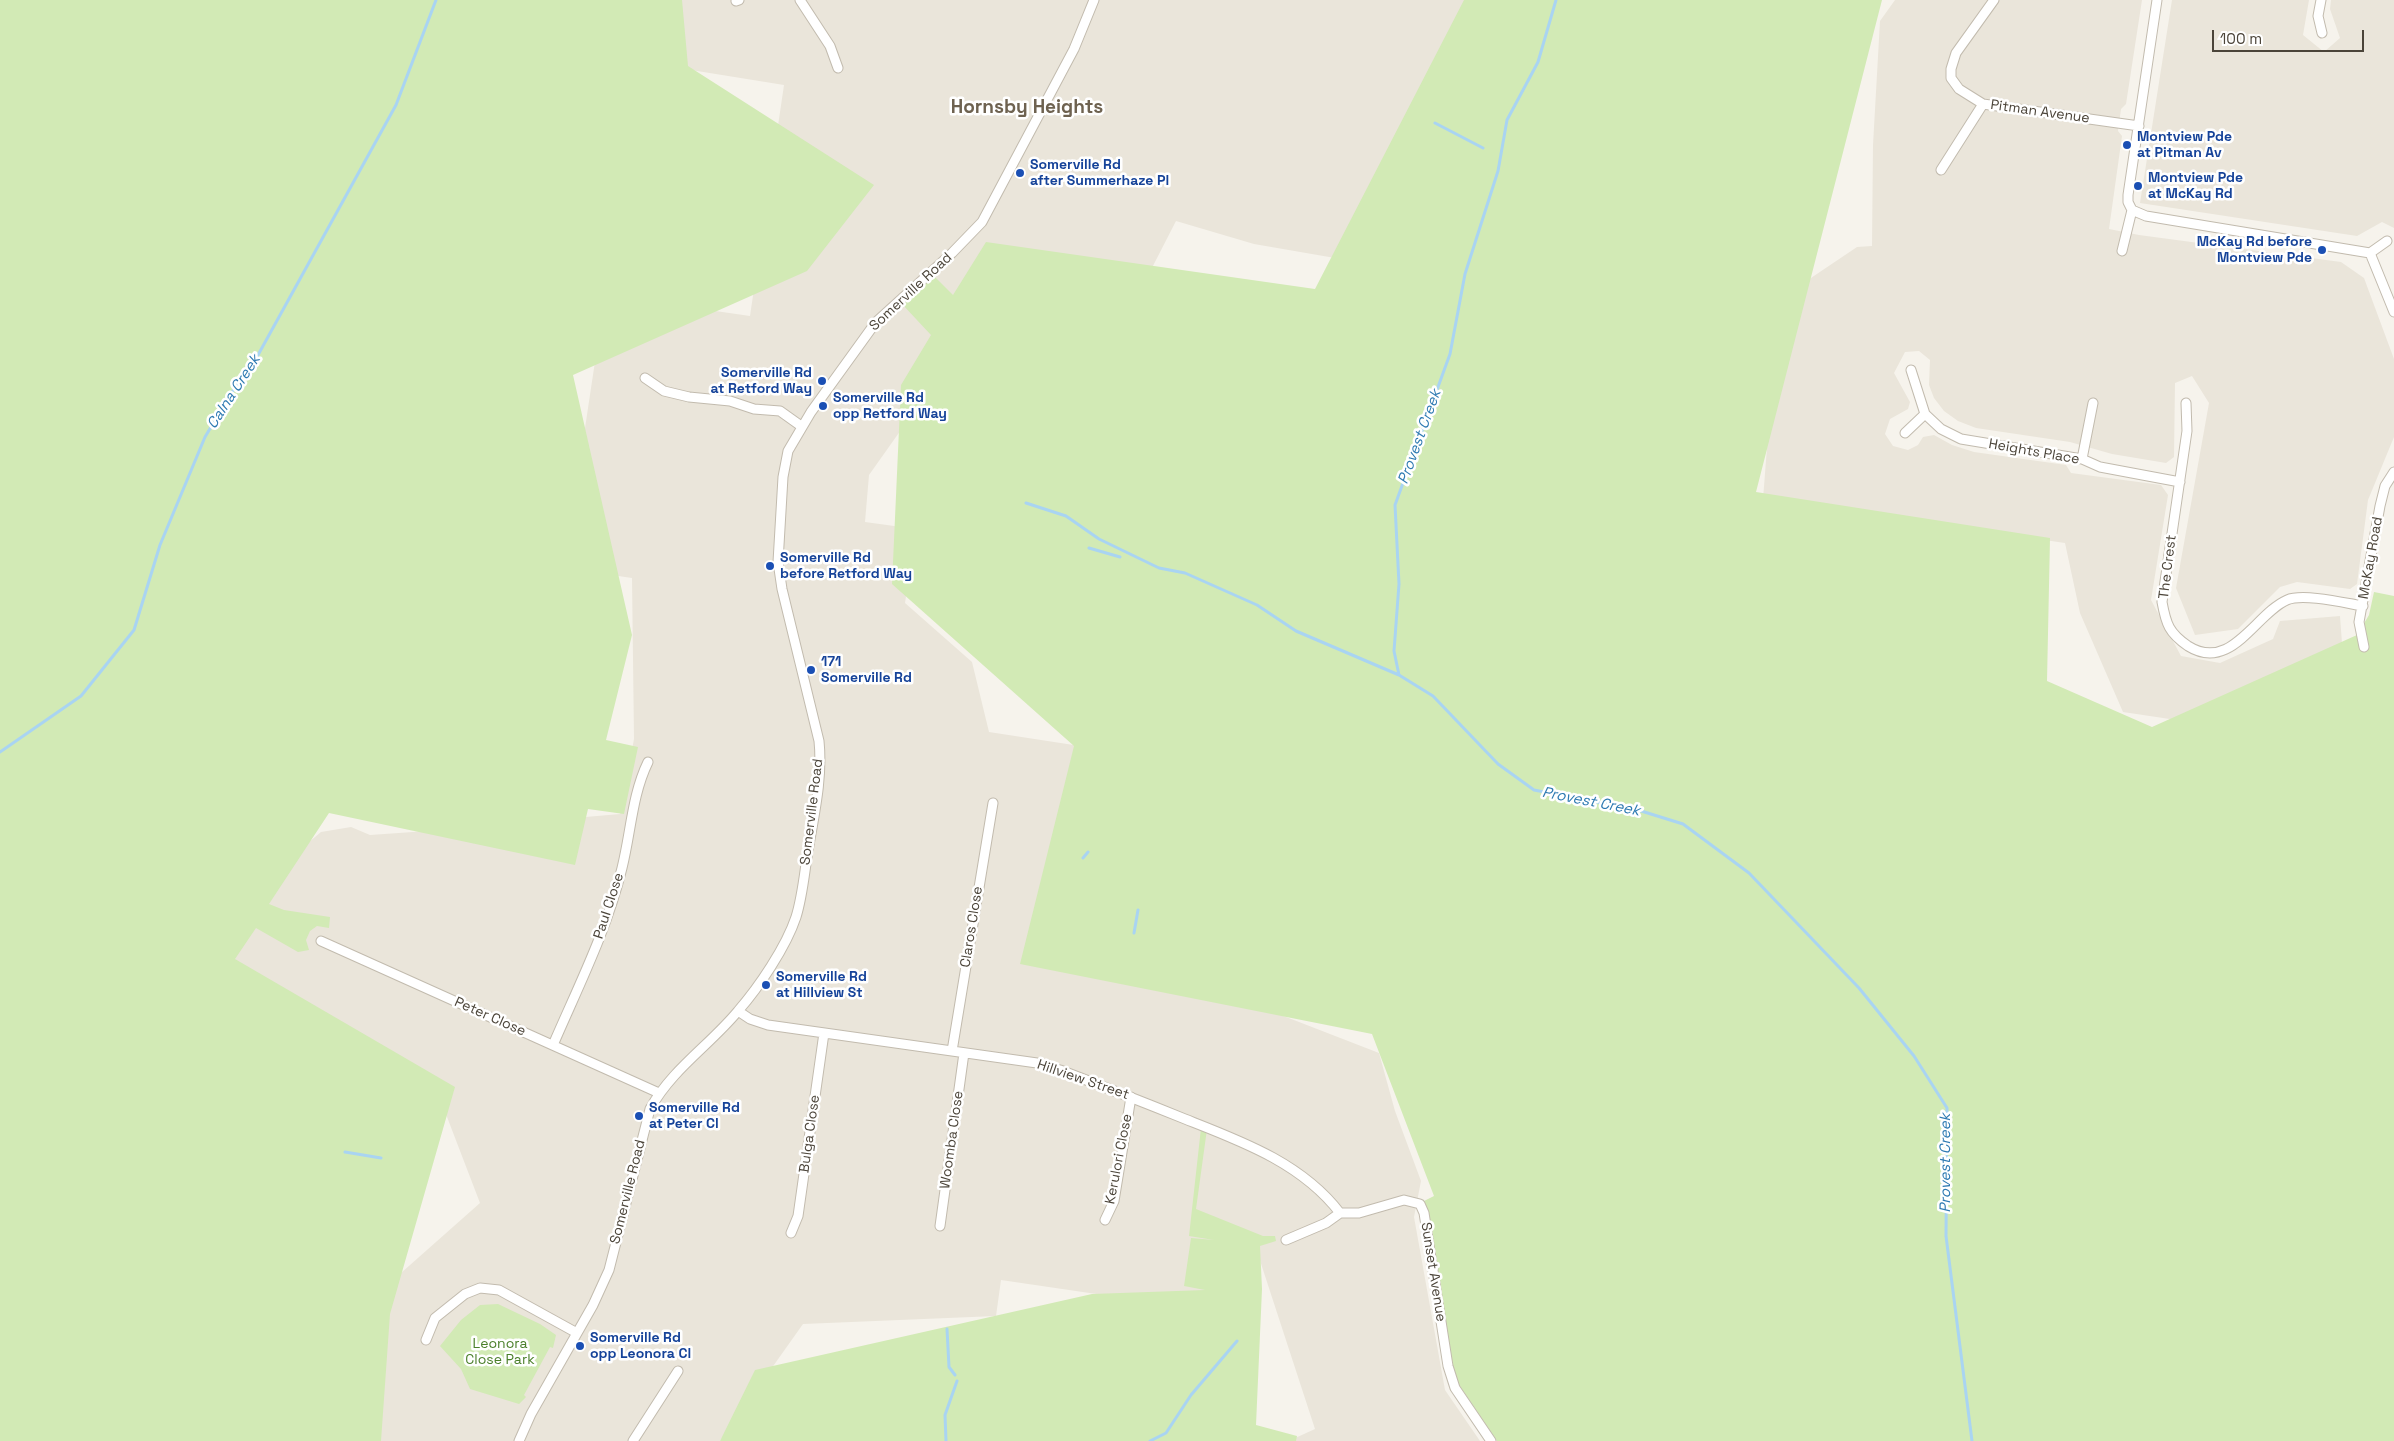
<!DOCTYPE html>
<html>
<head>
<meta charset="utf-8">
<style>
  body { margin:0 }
  #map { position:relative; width:2394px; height:1441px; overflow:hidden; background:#f6f3ec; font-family:"Space Grotesk",sans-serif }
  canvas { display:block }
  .scale { position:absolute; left:2212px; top:30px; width:152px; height:22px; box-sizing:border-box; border:2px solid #4b4439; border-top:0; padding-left:6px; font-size:15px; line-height:18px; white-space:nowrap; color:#4b4439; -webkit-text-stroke:4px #fff; paint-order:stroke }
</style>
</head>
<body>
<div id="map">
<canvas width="2394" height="1441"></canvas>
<div class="scale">100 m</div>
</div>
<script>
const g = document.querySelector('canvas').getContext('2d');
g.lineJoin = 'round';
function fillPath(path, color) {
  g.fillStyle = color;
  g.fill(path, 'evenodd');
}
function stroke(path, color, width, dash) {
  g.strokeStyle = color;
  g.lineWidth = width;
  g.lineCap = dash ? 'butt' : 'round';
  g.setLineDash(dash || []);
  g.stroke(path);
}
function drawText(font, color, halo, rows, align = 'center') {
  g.font = font + ' "Space Grotesk",sans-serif';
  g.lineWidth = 5;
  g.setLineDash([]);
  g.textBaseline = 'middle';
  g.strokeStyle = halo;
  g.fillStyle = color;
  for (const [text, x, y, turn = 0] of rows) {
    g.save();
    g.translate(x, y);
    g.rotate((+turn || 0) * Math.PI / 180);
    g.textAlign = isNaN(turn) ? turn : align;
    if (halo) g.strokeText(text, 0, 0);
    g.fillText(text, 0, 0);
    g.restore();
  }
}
fillPath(new Path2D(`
  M665 0H1474L1335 258 1254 244 1176 221 1136 299 970 354 925 396 869 475 865 522 916 529 905 603 972 662 989 732 1080 746 1054 927 1379 1053 1395 1111 1421 1181 1414 1217 1445 1390 1480 1441H1293V1439L1315 1429 1251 1233 1212 1311 1001 1280 996 1316 803 1324 720 1441H372L366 1304 480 1203 434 1083 197 936 321 832 351 827 370 835 413 832 620 814 634 739 632 578 564 568 605 295 750 316 784 85 629 60Z
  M1895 0H2142L2126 104 2121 109 2118 131 2122 136 2109 229 2139 235 2341 262 2364 278 2394 359V437L2368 500 2357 584 2350 589 2297 582 2280 587 2238 629 2195 635 2176 588 2209 403 2192 376 2175 383 2174 457 2166 463 2112 454 2070 442 1976 428 1958 421 1944 411 1934 398 1929 385 1930 360 1919 351 1905 352 1894 373 1910 402 1908 409 1890 419 1885 434 1893 446 1908 450 1918 445 1923 437 1934 435 1952 445 1974 452 2066 465 2071 473 2161 485 2168 495 2151 600 2181 656 2220 663 2273 639 2280 621 2340 616 2344 671 2243 730 2123 712 2080 613 2065 543 1763 499 1775 346 1802 284 1857 247 1872 246 1873 145 1880 21Z
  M2172 0H2309L2303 35 2324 52 2340 38 2330 9 2331 0H2394V228L2382 222 2357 236 2140 203Z`), '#eae5da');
fillPath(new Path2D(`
  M0 0H682L688 66 874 185 807 271 573 375 632 635 606 740 638 747 624 814 588 809 575 865 329 813 269 904 284 910 330 917 329 928 317 926 310 931 306 940 309 950 298 952 256 928 235 959 455 1087 390 1314 381 1441H0Z
  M1464 0H1882L1756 492 2050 538 2047 681 2152 727 2357 635 2369 615 2374 592 2394 596V1441H1497L1451 1373 1445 1348 1441 1285 1426 1210 1422 1202 1434 1196 1372 1034 1020 964 1074 746 892 584 901 385 931 335 902 304 932 274 953 295 986 242 1315 289Z
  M1201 1128 1207 1129 1196 1209 1263 1236H1275L1276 1241 1260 1246 1262 1289 1256 1425 1297 1436 1296 1441H720L755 1370 1092 1294 1205 1290 1184 1286 1191 1238 1214 1240 1189 1236Z
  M498 1304 540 1324 556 1335 553 1348 550 1347 524 1395 526 1397 519 1404 470 1389 461 1369 440 1346 461 1320 480 1305Z`), '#d2eab5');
stroke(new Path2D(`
  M1556 0 1538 62 1507 120 1498 171 1465 274 1450 354 1395 505 1399 584 1394 651 1399 675 1433 696 1498 764 1534 790 1638 810 1683 824 1749 873 1859 988 1914 1056 1947 1108 1946 1236 1972 1441
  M1435 123 1483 148
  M1026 503 1066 516 1099 539 1159 568 1185 573 1257 605 1296 631 1399 675
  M1089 548 1120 557
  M0 752 81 696 134 630 160 545 205 437 230 395 258 355 396 105 436 0
  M1083 858 1088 852
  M1134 933 1138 910
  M345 1152 381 1158
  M947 1329 949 1367 955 1375
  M946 1441 945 1415 957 1381
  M1150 1441 1166 1433 1191 1395 1237 1341`), '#a9d4f2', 3);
const street = new Path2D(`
  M800 0 830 46 838 68
  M1994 0 1956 53 1951 69V78L1959 89 1983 104 2139 126
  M2321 0 2318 16 2322 33
  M736 1 739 0
  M1941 170 1983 104
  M2132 210 2146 216 2370 253 2387 241
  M2122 251 2132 210 2128 202V195L2157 0
  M2370 253 2394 312
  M1911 370 1925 414
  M645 378 664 391 689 397 730 401 754 409 780 411 801 426
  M2186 403 2187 431 2162 602C2166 624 2169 633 2188 646 2231 673 2255 614 2287 600 2303 593 2345 603 2363 606
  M1905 433 1925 414 1941 429 1961 439 2082 459 2100 467 2180 482
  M2082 459 2093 403
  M2364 647 2359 622 2380 506 2385 486 2394 472
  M321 941 659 1093
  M738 1011 750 1019 768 1025 1037 1063 1060 1070C1102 1086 1143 1102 1185 1119 1241 1141 1302 1163 1340 1213
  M553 1045C578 987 607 930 622 868 631 832 632 795 648 762
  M952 1051 993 803
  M1105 1220 1114 1201 1131 1097
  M940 1226 964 1053
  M791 1233 798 1216 824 1033
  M1286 1240 1326 1223 1340 1213H1359L1404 1200 1420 1204 1424 1213 1448 1366 1455 1388 1491 1441
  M426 1340 435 1318 465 1294 480 1288 499 1290 577 1333
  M519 1441 531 1414 593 1305 609 1270 650 1109C672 1069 710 1045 738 1011 759 987 786 947 796 917 802 898 804 877 807 857 813 819 823 780 819 741L782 589 778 562 783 477 788 451 811 412 876 322 952 253 982 222 1074 49 1094 0
  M633 1441 678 1371`);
stroke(street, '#c2bbae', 11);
stroke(street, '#fff', 9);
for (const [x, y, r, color] of [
  [2127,145,5,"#1a4fb4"],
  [1020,173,5,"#1a4fb4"],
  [2138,186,5,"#1a4fb4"],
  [2322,250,5,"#1a4fb4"],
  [822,381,5,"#1a4fb4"],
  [823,406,5,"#1a4fb4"],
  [770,566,5,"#1a4fb4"],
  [811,670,5,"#1a4fb4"],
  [766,985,5,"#1a4fb4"],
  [639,1116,5,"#1a4fb4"],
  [580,1346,5,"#1a4fb4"]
]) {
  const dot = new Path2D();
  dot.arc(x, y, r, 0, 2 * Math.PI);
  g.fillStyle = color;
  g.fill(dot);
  stroke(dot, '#fff', 2);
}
drawText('14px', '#4b4439', '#fff', [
  ["Pitman Avenue",2040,112,8],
  ["Somerville Road",911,292,-43],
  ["Heights Place",2034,452,10],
  ["McKay Road",2371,558,-80],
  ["The Crest",2168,567,-83],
  ["Somerville Road",812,812,-83],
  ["Paul Close",609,906,-72],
  ["Claros Close",972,927,-81],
  ["Peter Close",490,1017,24],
  ["Hillview Street",1083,1080,19],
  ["Bulga Close",810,1134,-82],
  ["Woomba Close",952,1140,-82],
  ["Kerulori Close",1119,1159,-79],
  ["Somerville Road",628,1192,-76],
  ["Sunset Avenue",1433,1272,81]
]);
drawText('bold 14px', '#164399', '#fff', [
  ["Montview Pde",2137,137],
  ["at Pitman Av",2137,153],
  ["Somerville Rd",1030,165],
  ["after Summerhaze Pl",1030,181],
  ["Montview Pde",2148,178],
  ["at McKay Rd",2148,194],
  ["McKay Rd before",2312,242,"right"],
  ["Montview Pde",2312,258,"right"],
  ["Somerville Rd",812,373,"right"],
  ["at Retford Way",812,389,"right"],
  ["Somerville Rd",833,398],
  ["opp Retford Way",833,414],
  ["Somerville Rd",780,558],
  ["before Retford Way",780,574],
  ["171",821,662],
  ["Somerville Rd",821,678],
  ["Somerville Rd",776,977],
  ["at Hillview St",776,993],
  ["Somerville Rd",649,1108],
  ["at Peter Cl",649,1124],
  ["Somerville Rd",590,1338],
  ["opp Leonora Cl",590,1354]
], 'left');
drawText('14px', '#4a7f2a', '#fff', [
  ["Leonora",500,1344],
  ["Close Park",500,1360]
]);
drawText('italic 15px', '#2e7ab2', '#fff', [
  ["Calna Creek",234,392,-57],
  ["Provest Creek",1420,437,-70],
  ["Provest Creek",1591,802,11],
  ["Provest Creek",1946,1163,-90]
]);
drawText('bold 19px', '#6e6250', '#fff', [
  ["Hornsby Heights",1027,108]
]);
</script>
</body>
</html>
